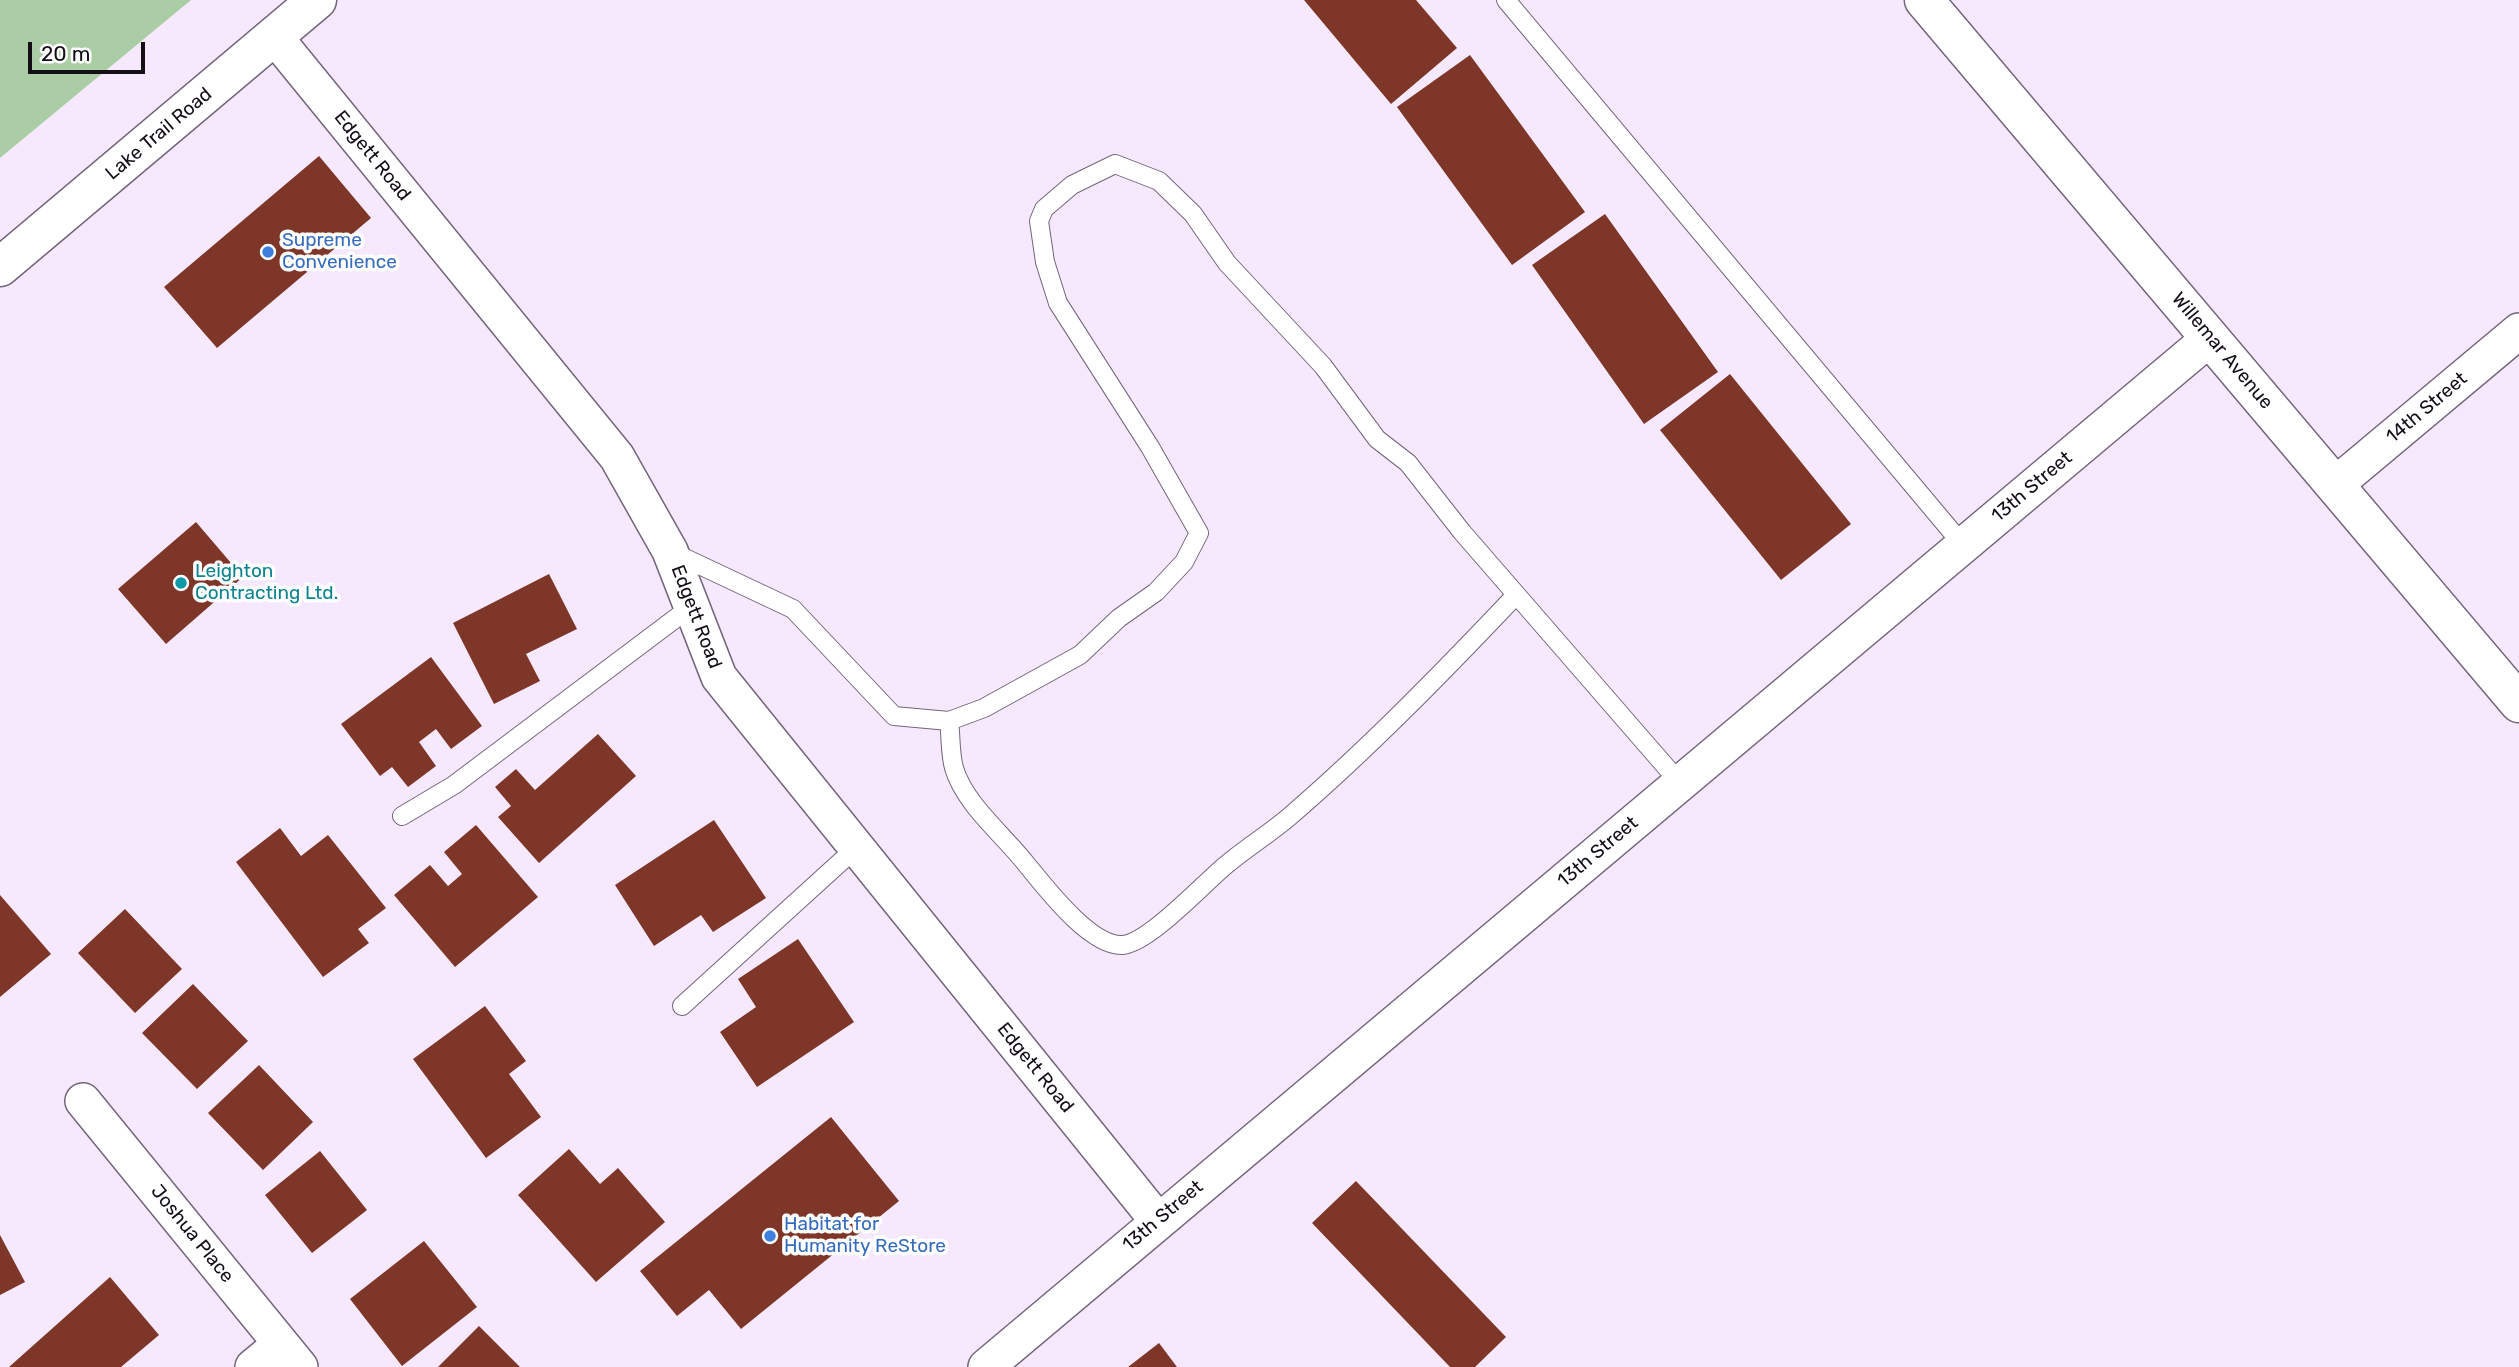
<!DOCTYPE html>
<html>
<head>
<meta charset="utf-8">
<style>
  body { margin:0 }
  #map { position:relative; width:2519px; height:1367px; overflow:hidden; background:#f6e9fe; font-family:Rubik,sans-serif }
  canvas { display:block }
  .scale { position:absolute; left:28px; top:42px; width:117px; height:32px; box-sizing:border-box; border:4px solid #140e17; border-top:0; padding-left:9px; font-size:21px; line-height:24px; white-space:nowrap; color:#140e17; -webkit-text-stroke:5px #fff; paint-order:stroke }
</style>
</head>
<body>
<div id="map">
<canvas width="2519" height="1367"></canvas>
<div class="scale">20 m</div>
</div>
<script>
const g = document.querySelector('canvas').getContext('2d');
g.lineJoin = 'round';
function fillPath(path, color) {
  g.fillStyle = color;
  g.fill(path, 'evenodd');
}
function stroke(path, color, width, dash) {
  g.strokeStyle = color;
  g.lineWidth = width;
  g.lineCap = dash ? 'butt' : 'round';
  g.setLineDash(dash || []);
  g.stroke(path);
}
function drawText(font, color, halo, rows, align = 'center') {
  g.font = font + ' Rubik,sans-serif';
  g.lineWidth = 7;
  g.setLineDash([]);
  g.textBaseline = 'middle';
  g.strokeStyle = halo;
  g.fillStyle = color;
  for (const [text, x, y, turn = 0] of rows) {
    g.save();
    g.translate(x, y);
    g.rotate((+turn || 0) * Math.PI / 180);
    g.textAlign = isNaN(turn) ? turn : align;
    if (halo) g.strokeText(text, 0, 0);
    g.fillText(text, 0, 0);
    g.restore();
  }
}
fillPath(new Path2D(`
  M0 0H191L0 158Z`), '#abcda5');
fillPath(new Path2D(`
  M1304 0H1416L1457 48 1391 104Z
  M1470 55 1585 212 1512 265 1397 107Z
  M319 156 371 218 217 348 164 287Z
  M1605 214 1718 372 1644 424 1532 265Z
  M1730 374 1851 524 1781 580 1660 430Z
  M196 522 243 577 166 644 118 589Z
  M549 574 577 629 526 654 540 681 494 704 453 623Z
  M431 657 482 726 451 749 436 729 419 742 436 766 408 787 392 767 380 776 341 724Z
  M598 734 636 776 539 863 498 817 511 806 495 787 516 769 535 790Z
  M714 820 766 898 713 932 701 915 654 946 615 885Z
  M476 825 538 897 455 967 394 895 430 865 448 886 462 874 444 852Z
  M280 828 301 856 328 835 386 908 358 929 369 943 323 977 236 862Z
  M0 895 51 954 0 997Z
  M125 909 182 969 135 1013 78 953Z
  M798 939 854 1022 757 1087 720 1032 756 1007 738 979Z
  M193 984 248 1041 197 1089 142 1033Z
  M485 1006 526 1061 509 1074 541 1117 486 1158 413 1059Z
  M259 1065 313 1122 263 1170 208 1113Z
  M831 1117 899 1201 741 1329 709 1290 677 1316 640 1271Z
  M569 1149 600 1184 618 1168 665 1222 596 1282 518 1195Z
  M320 1151 367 1210 312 1253 265 1195Z
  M1356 1181 1506 1337 1475 1367H1450L1312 1223Z
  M0 1235 25 1282 0 1295Z
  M424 1241 477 1307 402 1366 350 1299Z
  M110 1277 159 1335 121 1367H9Z
  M479 1326 520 1367H438Z
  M1159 1343 1177 1367H1128Z`), '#7d3627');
const lane = new Path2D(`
  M1506 0 1963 545
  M672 552 793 609 894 716 949 721
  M1516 595C1444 671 1369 748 1289 817 1269 834 1246 848 1226 865 1204 883 1148 944 1122 945 1090 946 1046 888 1027 865 1004 835 965 805 954 768 950 754 951 736 949 721L984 708 1080 655 1119 618 1156 592 1184 562 1199 533 1150 447 1058 303 1045 262 1039 221 1044 209 1072 185 1115 164 1159 181 1193 214 1227 263 1323 366 1377 439 1408 463 1462 532 1680 783
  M402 816 454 785 692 606
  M682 1006 857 847`);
const street = new Path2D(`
  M274 36 617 457 670 551 719 677 1158 1221
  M2335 485 2519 331
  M83 1101 300 1367
  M253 1367 281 1344
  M986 1367 2210 338`);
const secondary = new Path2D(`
  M1924 0 2519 703
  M0 267 317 0`);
stroke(lane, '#73657c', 20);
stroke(street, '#73657c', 38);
stroke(secondary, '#73657c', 41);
stroke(lane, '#fff', 18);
stroke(street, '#fff', 35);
stroke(secondary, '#fff', 38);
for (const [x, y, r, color] of [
  [268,252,7,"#3f7fe0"],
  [181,583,7,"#0f9aa8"],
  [770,1236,7,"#3f7fe0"]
]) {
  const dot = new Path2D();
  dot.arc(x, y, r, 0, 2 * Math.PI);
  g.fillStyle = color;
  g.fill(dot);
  stroke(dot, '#fff', 2.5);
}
drawText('19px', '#140e17', '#fff', [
  ["Lake Trail Road",159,134,-40],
  ["Edgett Road",372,156,51],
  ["Willemar Avenue",2222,351,50],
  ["14th Street",2427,408,-40],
  ["13th Street",2032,487,-40],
  ["Edgett Road",696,617,69],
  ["13th Street",1598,852,-40],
  ["Edgett Road",1035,1068,51],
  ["13th Street",1163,1216,-40],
  ["Joshua Place",192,1234,51]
]);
drawText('19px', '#366cbe', '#fff', [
  ["Supreme",282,241],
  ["Convenience",282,263],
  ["Habitat for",784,1225],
  ["Humanity ReStore",784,1247]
], 'left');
drawText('19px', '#0d838f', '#fff', [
  ["Leighton",195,572],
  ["Contracting Ltd.",195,594]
], 'left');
</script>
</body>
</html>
